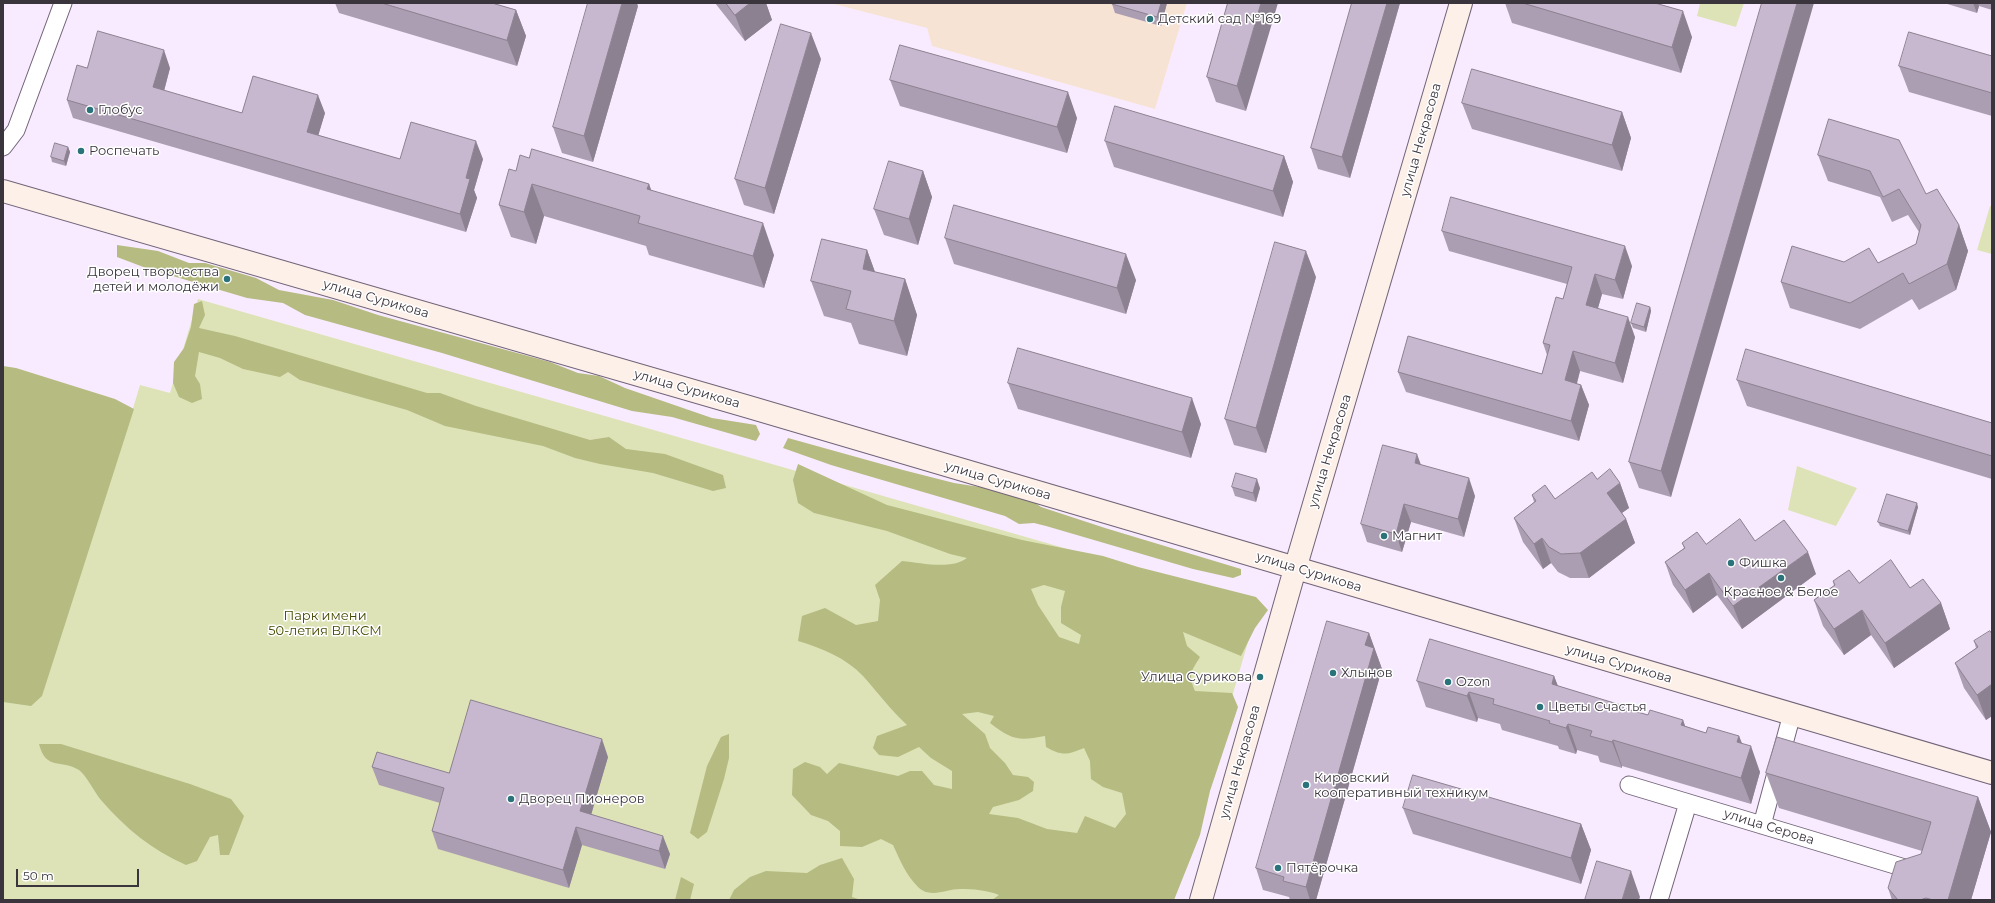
<!DOCTYPE html>
<html>
<head>
<meta charset="utf-8">
<style>
  body { margin:0 }
  #map { position:relative; width:1995px; height:903px; overflow:hidden; background:#f9ebff; font-family:Montserrat,sans-serif }
  canvas { display:block }
  .frame { position:absolute; inset:0; border:4px solid #3a343d; pointer-events:none }
  .scale { position:absolute; left:16px; top:869px; width:123px; height:18px; box-sizing:border-box; border:2px solid #3a343d; border-top:0; padding-left:5px; font-size:12px; line-height:14px; white-space:nowrap; color:#3a343d; -webkit-text-stroke:3px #fff; paint-order:stroke }
</style>
</head>
<body>
<div id="map">
<canvas width="1995" height="903"></canvas>
<div class="frame"></div>
<div class="scale">50 m</div>
</div>
<script>
const g = document.querySelector('canvas').getContext('2d');
g.lineJoin = 'round';
function fillPath(path, color) {
  g.fillStyle = color;
  g.fill(path, 'evenodd');
}
function stroke(path, color, width, dash) {
  g.strokeStyle = color;
  g.lineWidth = width;
  g.lineCap = dash ? 'butt' : 'round';
  g.setLineDash(dash || []);
  g.stroke(path);
}
function drawText(font, color, halo, rows, align = 'center') {
  g.font = font + ' Montserrat,sans-serif';
  g.lineWidth = 3;
  g.setLineDash([]);
  g.textBaseline = 'middle';
  g.strokeStyle = halo;
  g.fillStyle = color;
  for (const [text, x, y, turn = 0] of rows) {
    g.save();
    g.translate(x, y);
    g.rotate((+turn || 0) * Math.PI / 180);
    g.textAlign = isNaN(turn) ? turn : align;
    if (halo) g.strokeText(text, 0, 0);
    g.fillText(text, 0, 0);
    g.restore();
  }
}
fillPath(new Path2D(`
  M830 3H1187L1155 109 932 46 927 28Z`), '#f7e3d4');
fillPath(new Path2D(`
  M1700 3H1744L1736 27 1697 16Z
  M1990 206H1992V254L1977 250Z
  M198 299 1259 604 1173 900H3V376L131 415 140 385 170 393Z
  M1797 466 1857 488 1836 526 1788 510Z`), '#dde3b7');
fillPath(new Path2D(`
  M117 245 158 251 189 263H205L256 278 279 290 333 300 378 315 550 362 578 373 599 376 625 388 712 418 756 425 760 434 756 441 672 417 632 411 442 353 305 315 283 303 247 298 146 268 117 257Z
  M202 301 205 315 199 328 235 336 427 393H440L476 406 590 440 609 437 626 449 665 454 723 475 726 488 713 491 653 473 600 464 575 458 543 446 445 426 407 410 300 380 288 372 280 377 243 369 220 358 199 352 195 376 200 384 202 399 192 403 179 397 173 383 174 362 184 348 191 327 194 304Z
  M3 366 16 368 115 399 134 409 42 696 31 706 3 702Z
  M788 438 903 470 954 483 1012 492 1027 497 1041 507 1105 528 1241 569V575L1233 578 1193 569 1046 526 1034 523 1019 524 1005 516 831 465 783 448Z
  M798 464 887 505 1022 540 1103 556 1138 567 1256 597 1268 610 1255 628 1241 656 1183 632 1187 646 1200 657C1191 672 1188 674 1195 691L1232 693 1238 707 1210 791 1200 835 1174 900H992L999 895C987 890 973 889 960 889 946 889 930 899 918 887 906 875 900 860 893 845L881 839 862 847 840 846V831L828 821 811 815 792 795 793 769 805 762 820 767 827 774 839 763 898 776 910 771H922L934 785 952 789V771L931 758 919 747 898 757 879 755 873 748 877 736 907 725C891 710 878 693 863 676 846 658 822 648 798 641L802 616 825 608 856 625 878 621 880 600 875 585 902 561C922 563 951 570 967 558L950 554 887 531 814 513 798 503 793 480ZM1044 585 1065 591 1061 607V623L1081 635 1079 644 1059 637 1038 605 1031 589ZM978 712 994 716 990 723C1012 740 1018 741 1045 736L1046 747C1062 756 1067 755 1084 748L1090 761 1091 779 1103 787 1122 793 1126 814 1115 828 1085 816 1077 833 1047 829 1018 818 989 814 993 807 1019 800 1033 791 1034 782 1028 777 1013 775 1005 763 990 748 985 734 962 714Z
  M729 734V758L724 779 707 832 698 839 690 833 707 766 721 737Z
  M39 744H61L190 784 231 799 244 816 229 855H220L218 835 210 837 197 861 186 865C152 850 125 828 101 800 95 793 86 775 79 770 61 759 46 771 39 744Z
  M842 858 854 879 852 897 861 900H729L734 890 750 877 766 871 807 873 820 865Z
  M681 877 694 884 690 900H675Z`), '#b5bb81');
const street = new Path2D(`
  M3 147 16 130 63 3
  M1629 785 1908 869
  M1762 825 1792 714
  M1659 900 1688 803`);
const secondary = new Path2D(`
  M3 191 749 407 1992 773
  M1201 900 1295 569 1461 3`);
stroke(street, '#726478', 19);
stroke(secondary, '#726478', 24);
stroke(street, '#fff', 17);
stroke(secondary, '#fdf0e8', 22);
fillPath(new Path2D(`
  M335 3H492L516 10 526 36 517 66 339 13Z
  M715 3H766L772 20 745 41Z
  M1167 3 1161 26 1115 13 1112 4Z
  M1228 3 1246 111 1216 102 1207 77Z
  M1352 3H1400L1350 178 1318 169 1311 148Z
  M1505 3H1655L1692 37 1681 73 1512 23Z
  M1762 3 1671 497 1639 488 1629 462Z
  M1944 3H1992V10L1979 6 1977 13Z
  M638 6 593 162 562 153 553 127Z
  M1992 56V116L1909 92 1899 66Z
  M821 59 774 214 744 205 735 179Z
  M87 68H170L164 91 242 113H325L318 135 400 159H483L474 190 477 198 466 232 73 118 67 100Z
  M890 80 1077 118 1067 153 900 106Z
  M1462 103 1622 112 1631 138 1622 171 1472 129Z
  M1829 119 1926 194 1959 225 1968 251 1956 290 1919 310 1912 299 1860 329 1790 308 1781 282 1844 262 1878 263 1916 244 1919 232 1908 215 1892 222 1880 197 1828 181 1818 155Z
  M1105 141 1284 156 1293 182 1283 217 1114 167Z
  M68 147 70 152 66 166 52 162 51 157Z
  M529 158 649 184 651 190 774 255 764 288 649 255 646 246 544 216 536 244 511 237 499 205 516 171Z
  M923 171 932 197 918 245 884 235 874 209Z
  M1442 231 1632 266 1623 299 1602 294 1598 308 1635 337 1623 383 1580 371 1577 384 1581 385 1589 405 1579 441 1406 392 1398 372 1542 374 1547 355 1543 343 1563 299 1567 284 1449 251Z
  M945 238 1136 280 1126 314 954 264Z
  M867 250 875 272 905 279 917 315 907 356 859 344 851 323 824 316 811 281Z
  M1316 277 1266 453 1234 445 1225 419Z
  M1650 307 1651 311 1646 332 1633 328 1631 323Z
  M1737 380 1992 423V479L1747 406Z
  M1008 383 1201 424 1191 458 1018 409Z
  M1421 465 1475 496 1464 537 1411 522 1402 552 1367 542 1361 524Z
  M1597 479 1620 483 1629 508 1622 513 1626 519 1635 543 1589 578H1570L1558 572 1551 563 1543 569 1523 542 1514 518 1534 502 1532 495 1555 499Z
  M1232 487 1260 488 1256 502 1235 496Z
  M1918 507 1910 535 1880 526 1878 522Z
  M1755 541 1816 574 1742 629 1717 595 1693 613 1673 585 1665 562 1684 548 1682 543 1706 544Z
  M1833 581 1910 588 1941 603 1950 629 1894 668 1871 635 1844 655 1823 626 1814 600 1834 586Z
  M1369 633 1382 669 1316 900H1290L1289 897 1263 890 1256 868Z
  M1992 634V716L1986 720 1964 688 1955 663 1976 648 1974 641Z
  M1554 676 1558 686 1624 706 1625 708 1648 715 1683 720 1685 726 1706 733 1739 736 1742 743 1760 772 1751 804 1622 766V768L1600 762 1598 756 1577 750 1576 754 1559 749 1558 746 1502 730 1500 724 1478 718 1477 722 1426 707 1417 681Z
  M608 757 591 814 670 854 665 869 582 845 569 888 438 849 432 831 440 803 379 785 372 767 449 773Z
  M1766 773 1978 797 1991 832 1971 900H1892L1888 888 1921 854 1922 851 1779 808Z
  M1403 808 1581 824 1591 850 1581 884 1413 834Z`), '#ac9eb2');
fillPath(new Path2D(`
  M622 3H637L638 6 593 162 584 136Z
  M750 3H766L772 20 745 41 735 15Z
  M1161 3H1167L1161 26 1157 17Z
  M1261 3H1278L1246 111 1237 86Z
  M1387 3H1400L1350 178 1342 157Z
  M1797 3H1814L1671 497 1661 471Z
  M1973 3H1978L1979 6 1977 13Z
  M516 10 526 36 517 66 507 40Z
  M1683 11 1692 37 1681 73 1672 47Z
  M811 33 821 59 774 214 765 188Z
  M164 50 170 68 160 106 153 87Z
  M1068 92 1077 118 1067 153 1057 127Z
  M318 95 325 113 314 150 307 132Z
  M1622 112 1631 138 1622 171 1612 145Z
  M476 141 483 159 474 190 477 198 466 232 460 214 466 178Z
  M68 147 70 152 66 166 64 161Z
  M1284 156 1293 182 1283 217 1273 191Z
  M923 171 932 197 918 245 909 219Z
  M532 184 544 216 536 244 524 212Z
  M649 184 660 215 647 189Z
  M763 223 774 255 764 288 753 256Z
  M1959 225 1968 251 1956 290 1947 264Z
  M1625 246 1632 266 1623 299 1615 280Z
  M867 250 880 286 863 269Z
  M1306 251 1316 277 1266 453 1256 428Z
  M1126 254 1136 280 1126 314 1117 288Z
  M1595 274 1602 294 1593 325 1586 305Z
  M905 279 917 315 907 356 894 321Z
  M1650 307 1651 311 1646 332 1644 327Z
  M1628 317 1635 337 1623 383 1615 363Z
  M1573 351 1580 371 1572 400 1565 380Z
  M1581 385 1589 405 1579 441 1571 421Z
  M1192 398 1201 424 1191 458 1182 432Z
  M1417 454 1424 473 1415 463Z
  M1469 478 1475 496 1464 537 1458 519Z
  M1257 479 1260 488 1256 502 1253 493Z
  M1620 483 1629 508 1616 517 1607 493Z
  M1917 503 1918 507 1910 535 1908 531Z
  M1404 504 1411 522 1402 552 1396 534Z
  M1626 519 1635 543 1589 578 1580 553Z
  M1542 538 1551 563 1543 569 1534 544Z
  M1808 552 1816 574 1742 629 1733 606Z
  M1709 573 1717 595 1693 613 1685 590Z
  M1941 603 1950 629 1894 668 1885 643Z
  M1862 610 1871 635 1844 655 1834 629Z
  M1369 633 1382 669 1316 900H1310L1306 887 1365 645Z
  M1554 676 1564 702 1552 684Z
  M1992 684V716L1986 720 1977 695Z
  M1469 692 1478 718 1477 722 1467 696Z
  M1683 720 1692 746 1681 725Z
  M1568 724 1577 750 1576 754 1566 728Z
  M1739 736 1747 758 1751 746 1760 772 1751 804 1741 778 1737 742Z
  M602 739 608 757 587 829 580 811Z
  M1613 740 1622 766V768L1612 742Z
  M1978 797 1991 832 1971 900H1948Z
  M1581 824 1591 850 1581 884 1571 858Z
  M576 827 582 845 569 888 563 870Z
  M663 836 670 854 665 869 659 851Z
  M1631 871 1640 897 1639 900H1622Z`), '#8c8191');
const building = new Path2D(`
  M382 3H492L516 10 507 40Z
  M588 3H622L584 136 553 127Z
  M726 3H750L735 15Z
  M1112 3H1161L1157 17 1112 4Z
  M1228 3H1261L1237 86 1207 77Z
  M1352 3H1387L1342 157 1311 148Z
  M1523 3H1655L1683 11 1672 47Z
  M1762 3H1797L1661 471 1629 462Z
  M781 24 811 33 765 188 735 179Z
  M98 31 164 50 153 87 242 113 253 76 318 95 307 132 400 159 411 122 476 141 466 178 470 179 460 214 67 100 77 65 87 68Z
  M1909 32 1992 56V93L1899 66Z
  M900 45 1068 92 1057 127 890 80Z
  M1472 69 1622 112 1612 145 1462 103Z
  M1115 106 1284 156 1273 191 1105 141Z
  M1829 119 1899 140 1926 194 1937 189 1959 225 1947 264 1909 284 1903 273 1850 303 1781 282 1792 246 1844 262 1869 248 1878 263 1916 244 1921 225 1899 189 1883 197 1870 171 1818 155Z
  M55 143 68 147 64 161 51 157Z
  M532 149 649 184 647 189 763 223 753 256 638 223 640 216 532 184 524 212 499 205 509 169 516 171 520 155 529 158Z
  M889 161 923 171 909 219 874 209Z
  M1451 197 1625 246 1615 280 1595 274 1586 305 1628 317 1615 363 1573 351 1565 380 1581 385 1571 421 1398 372 1408 336 1542 374 1550 345 1543 343 1556 297 1563 299 1572 267 1442 231Z
  M954 205 1126 254 1117 288 945 238Z
  M822 239 867 250 863 269 905 279 894 321 846 309 851 291 811 281Z
  M1275 242 1306 251 1256 428 1225 419Z
  M1637 303 1650 307 1644 327 1631 323Z
  M1018 348 1192 398 1182 432 1008 383Z
  M1746 349 1992 423V456L1737 380Z
  M1383 445 1417 454 1415 463 1469 478 1458 519 1404 504 1396 534 1361 524Z
  M1610 469 1620 483 1607 493 1626 519 1580 553 1561 554 1549 547 1542 538 1534 544 1514 518 1536 501 1532 495 1545 485 1555 499 1592 472 1597 479Z
  M1236 473 1257 479 1253 493 1232 487Z
  M1887 494 1917 503 1908 531 1878 522Z
  M1740 519 1755 541 1784 520 1808 552 1733 606 1709 573 1685 590 1665 562 1685 548 1682 543 1697 532 1706 544Z
  M1891 560 1910 588 1923 579 1941 603 1885 643 1862 610 1834 629 1814 600 1835 585 1833 581 1849 570 1859 583Z
  M1327 621 1369 633 1365 645 1374 648 1306 887 1283 881 1284 877 1256 868Z
  M1990 631 1992 634V684L1977 695 1955 663 1978 647 1974 641Z
  M1430 639 1554 676 1552 684 1624 706 1623 708 1648 715 1650 710 1683 720 1681 725 1706 733 1708 727 1739 736 1737 742 1751 746 1741 778 1613 740 1612 742 1590 736 1592 731 1568 724 1566 728 1549 723 1550 721 1493 704 1494 699 1469 692 1467 696 1417 681Z
  M471 700 602 739 580 811 663 836 659 851 576 827 563 870 432 831 444 788 372 767 377 752 449 773Z
  M1777 737 1978 797 1948 900H1933L1926 898 1920 900H1898L1888 888 1896 862 1921 854 1931 822 1766 773Z
  M1413 775 1581 824 1571 858 1403 808Z
  M1597 861 1631 871 1622 900H1585Z`);
fillPath(building, '#c8b8cf');
stroke(building, '#8c8191', 1);
for (const [x, y, r, color] of [
  [1150,19,4,"#2a737a"],
  [90,110,4,"#2a737a"],
  [81,151,4,"#2a737a"],
  [227,279,4,"#2a737a"],
  [1384,536,4,"#2a737a"],
  [1731,563,4,"#2a737a"],
  [1781,578,4,"#2a737a"],
  [1333,673,4,"#2a737a"],
  [1260,677,4,"#2a737a"],
  [1448,682,4,"#2a737a"],
  [1540,707,4,"#2a737a"],
  [1306,785,4,"#2a737a"],
  [511,799,4,"#2a737a"],
  [1278,868,4,"#2a737a"]
]) {
  const dot = new Path2D();
  dot.arc(x, y, r, 0, 2 * Math.PI);
  g.fillStyle = color;
  g.fill(dot);
  stroke(dot, '#fff', 1.5);
}
drawText('13px', '#3a343d', '#fff', [
  ["Детский сад №169",1158,19],
  ["Глобус",98,110],
  ["Роспечать",89,151],
  ["Дворец творчества",219,272,"right"],
  ["детей и молодёжи",219,287,"right"],
  ["Магнит",1392,536],
  ["Фишка",1739,563],
  ["Красное & Белое",1781,592,"center"],
  ["Хлынов",1341,673],
  ["Улица Сурикова",1252,677,"right"],
  ["Ozon",1456,682],
  ["Цветы Счастья",1548,707],
  ["Кировский",1314,778],
  ["кооперативный техникум",1314,793],
  ["Дворец Пионеров",519,799],
  ["Пятёрочка",1286,868]
], 'left');
drawText('13px', '#3a343d', '#fff', [
  ["улица Некрасова",1421,140,-74],
  ["улица Сурикова",376,299,16],
  ["улица Сурикова",687,389,16],
  ["улица Некрасова",1330,451,-73],
  ["улица Сурикова",998,481,16],
  ["улица Сурикова",1309,572,17],
  ["улица Сурикова",1619,664,16],
  ["улица Некрасова",1240,762,-74],
  ["улица Серова",1769,827,17]
]);
drawText('13px', '#464b03', '#fff', [
  ["Парк имени",325,616],
  ["50-летия ВЛКСМ",325,631]
]);
</script>
</body>
</html>
